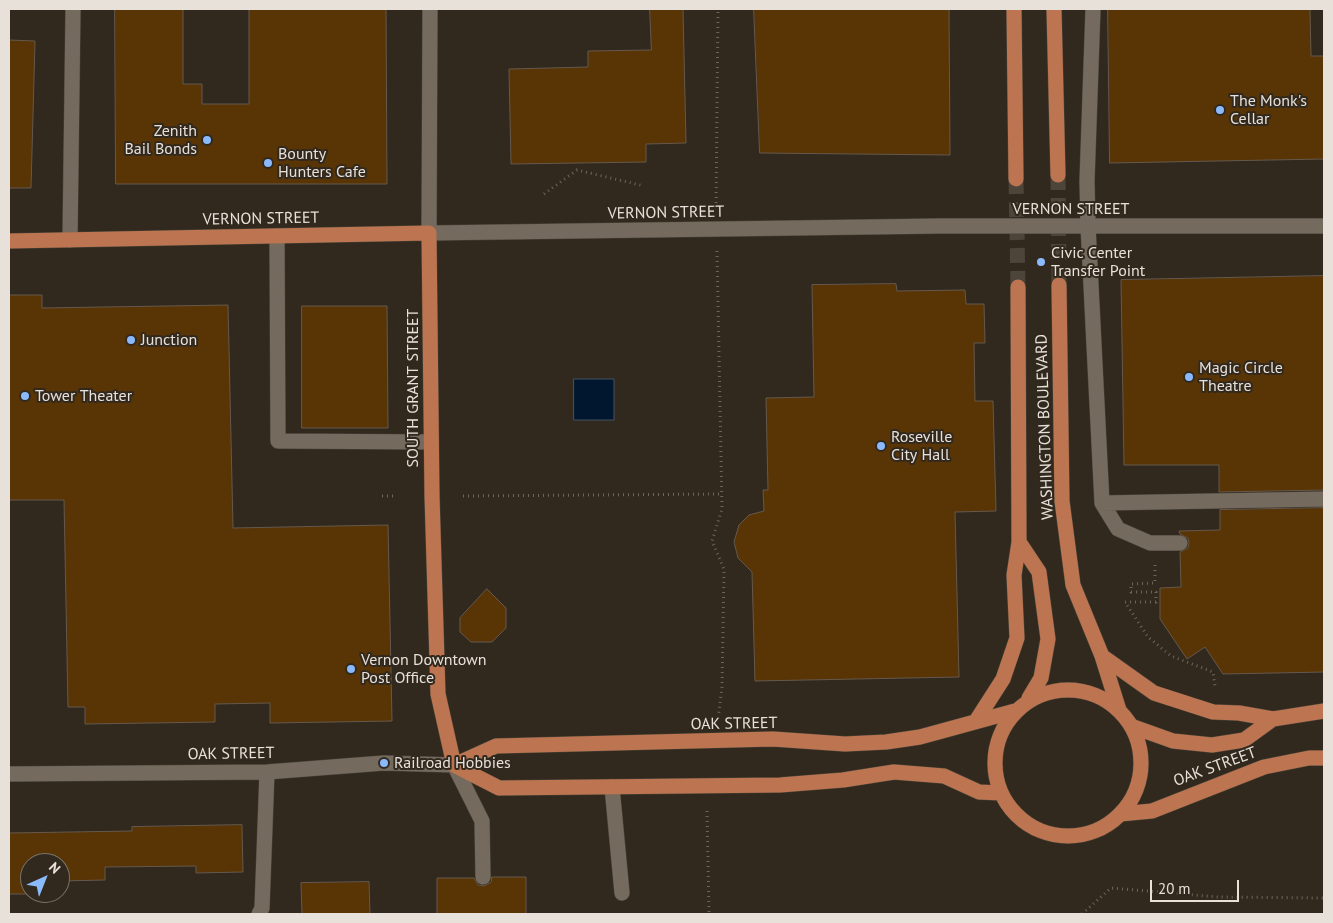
<!DOCTYPE html>
<html>
<head>
<meta charset="utf-8">
<style>
  body { margin:0 }
  #map { position:relative; width:1333px; height:923px; overflow:hidden; background:#32291e; font-family:"PT Sans",sans-serif }
  canvas { display:block }
  .frame { position:absolute; inset:0; border:10px solid #e7e1da; pointer-events:none }
  .north { position:absolute; left:20px; top:853px; width:50px; height:50px; box-sizing:border-box; background:#32291e; border:1px solid #7a7369; border-radius:50%; rotate:44deg; font-size:14px; font-weight:700; line-height:20px; text-align:center; color:#e7e1da }
  .north::after { content:''; display:block; margin:auto; width:18px; height:22px; background:#8abafc; clip-path:polygon(50% 0,100% 100%,50% 72%,0 100%) }
  .scale { position:absolute; left:1150px; top:880px; width:89px; height:22px; box-sizing:border-box; border:2px solid #e7e1da; border-top:0; padding-left:6px; font-size:15px; line-height:18px; white-space:nowrap; color:#e7e1da; -webkit-text-stroke:4px #32291e; paint-order:stroke }
</style>
</head>
<body>
<div id="map">
<canvas width="1333" height="923"></canvas>
<div class="frame"></div>
<div class="north">N</div>
<div class="scale">20 m</div>
</div>
<script>
const g = document.querySelector('canvas').getContext('2d');
g.lineJoin = 'round';
function fillPath(path, color) {
  g.fillStyle = color;
  g.fill(path, 'evenodd');
}
function stroke(path, color, width, dash) {
  g.strokeStyle = color;
  g.lineWidth = width;
  g.lineCap = dash ? 'butt' : 'round';
  g.setLineDash(dash || []);
  g.stroke(path);
}
function drawText(font, color, halo, rows, align = 'center') {
  g.font = font + ' "PT Sans",sans-serif';
  g.lineWidth = 4;
  g.setLineDash([]);
  g.textBaseline = 'middle';
  g.strokeStyle = halo;
  g.fillStyle = color;
  for (const [text, x, y, turn = 0] of rows) {
    g.save();
    g.translate(x, y);
    g.rotate((+turn || 0) * Math.PI / 180);
    g.textAlign = isNaN(turn) ? turn : align;
    if (halo) g.strokeText(text, 0, 0);
    g.fillText(text, 0, 0);
    g.restore();
  }
}
const water = new Path2D(`
  M574 379H614V420H574Z`);
fillPath(water, '#00172f');
stroke(water, '#455462', 1);
const building = new Path2D(`
  M115 9H183V84H202V104H249V9H386L387 184H116Z
  M650 9H683L686 143 646 144V162L511 164 509 69 588 67V51L651 50Z
  M754 9H949L950 155 760 153Z
  M1108 9H1310L1311 56H1324V159L1110 163Z
  M9 40 35 41 31 188H9Z
  M1324 276V490L1219 492V465H1124L1121 280Z
  M896 284 897 291 965 290 966 304H984L985 343H974L975 401H993L996 511 955 512 959 677 755 681 752 572 738 558 734 542 739 525 749 515 764 511 763 490H768L766 398 814 397 812 285Z
  M9 295H42V308L228 305 233 528 388 525 392 721 270 723V703L215 704V722L85 724V707H68L64 500H9Z
  M302 306H387L388 428H302Z
  M1324 508V672L1223 674 1205 647 1187 659 1160 619V588L1181 587 1180 552 1188 548 1189 543 1188 538 1180 534 1179 531 1220 530V510Z
  M487 589 506 608V628L492 642H471L460 632V618Z
  M242 825 243 872 196 873V866L105 867V880L60 881V863H30V893L40 894H9V833L132 831V827Z
  M492 877H526V914H437V878H474L478 885 484 886 491 882Z
  M369 882 370 914H302L301 883Z`);
fillPath(building, '#593404');
stroke(building, '#65594d', 1);
stroke(new Path2D(`
  M1058 175 1059 285
  M1016 179 1018 287`), '#4d453a', 15, [15, 8]);
const minor = new Path2D(`
  M430 9 429 233 940 226H1324
  M1093 9 1087 181 1088 226 1102 503 1324 499
  M277 236 278 441 431 442
  M70 240 73 9
  M1102 503 1118 529 1150 543H1180
  M9 774 267 772 384 763 454 765 482 821 483 877
  M612 787 622 893
  M259 914 262 908 267 772`);
const major = new Path2D(`
  M1014 9 1016 179
  M1054 9 1058 175
  M9 241 429 233 432 496 438 694 454 765
  M1059 285 1062 501 1073 585 1102 656 1119 710
  M1018 287 1019 542 1039 572 1048 639 1041 678 1029 698
  M1102 656 1154 693 1213 712 1239 713 1273 719
  M995 763a73 73 0 1 1 146 0a73 73 0 1 1-146 0Z
  M976 721 1003 679 1017 638 1014 575 1019 542
  M1131 726 1173 741 1212 745 1244 740 1273 719 1324 711
  M454 765 496 746 773 739 845 744 886 742 920 737 1015 711
  M454 765 499 788 780 785 843 780 894 772 944 776 979 792 1001 793
  M1120 814 1152 811 1264 767 1309 758H1324`);
stroke(minor, '#4b443a', 16);
stroke(major, '#4b443a', 16);
stroke(new Path2D(`
  M544 194 577 170 644 186
  M716 208 718 9
  M717 251 722 509 712 541 724 569 722 687 718 719
  M382 496H393
  M463 496 722 494
  M1155 565V583L1131 584V592H1156V602H1125L1148 637 1171 656 1213 672 1215 686
  M707 811 709 914
  M1082 914 1111 888 1218 897 1324 898`), '#6d655c', 3, [1, 4]);
stroke(minor, '#746a5d', 15);
stroke(major, '#bc7550', 15);
for (const [x, y, r, color] of [
  [1220,110,5,"#8abafc"],
  [207,140,5,"#8abafc"],
  [268,163,5,"#8abafc"],
  [1041,262,5,"#8abafc"],
  [131,340,5,"#8abafc"],
  [1189,377,5,"#8abafc"],
  [25,396,5,"#8abafc"],
  [881,446,5,"#8abafc"],
  [351,669,5,"#8abafc"],
  [384,763,5,"#8abafc"]
]) {
  const dot = new Path2D();
  dot.arc(x, y, r, 0, 2 * Math.PI);
  g.fillStyle = color;
  g.fill(dot);
  stroke(dot, '#32291e', 2);
}
drawText('16px', '#e7e1da', '#32291e', [
  ["The Monk's",1230,101],
  ["Cellar",1230,119],
  ["Zenith",197,131,"right"],
  ["Bail Bonds",197,149,"right"],
  ["Bounty",278,154],
  ["Hunters Cafe",278,172],
  ["Civic Center",1051,253],
  ["Transfer Point",1051,271],
  ["Junction",141,340],
  ["Magic Circle",1199,368],
  ["Theatre",1199,386],
  ["Tower Theater",35,396],
  ["Roseville",891,437],
  ["City Hall",891,455],
  ["Vernon Downtown",361,660],
  ["Post Office",361,678],
  ["Railroad Hobbies",394,763]
], 'left');
drawText('16px', '#e7e1da', '#32291e', [
  ["VERNON STREET",1071,209],
  ["VERNON STREET",666,213,-1],
  ["VERNON STREET",261,219,-1],
  ["SOUTH GRANT STREET",413,388,-90],
  ["WASHINGTON BOULEVARD",1045,427,-92],
  ["OAK STREET",734,724,-1],
  ["OAK STREET",231,754,-1],
  ["OAK STREET",1215,767,-20]
]);
</script>
</body>
</html>
